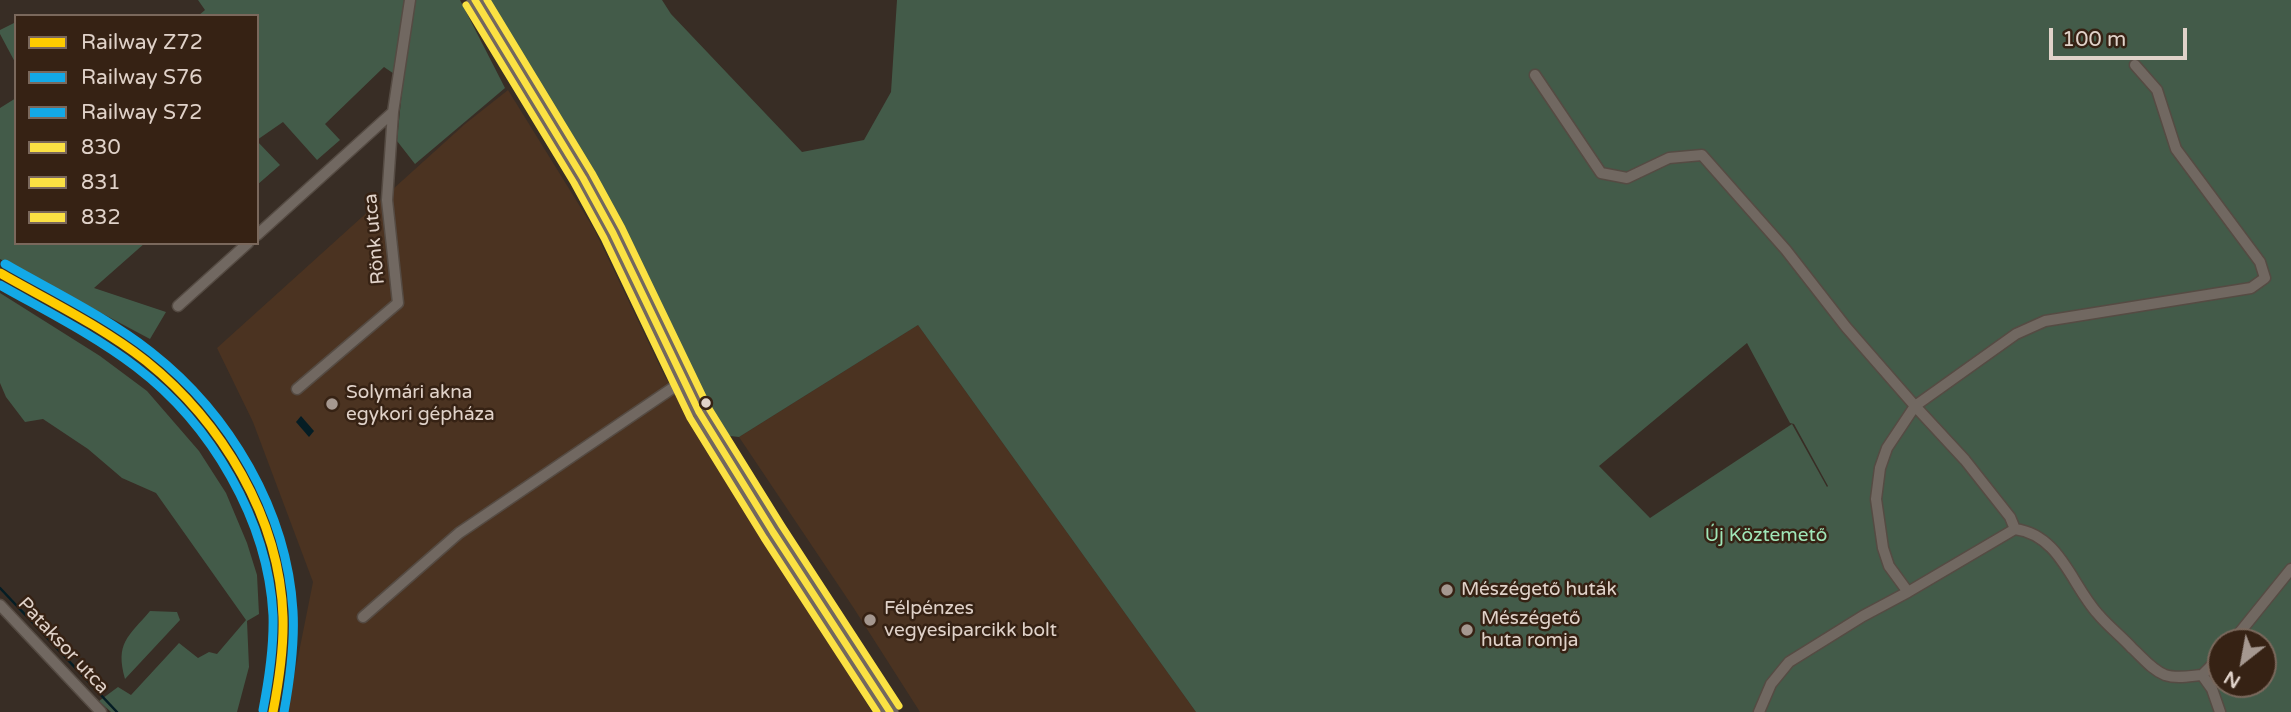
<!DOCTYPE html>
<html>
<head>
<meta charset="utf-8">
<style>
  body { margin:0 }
  #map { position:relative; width:2291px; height:712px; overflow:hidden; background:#382d25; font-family:"Varela Round",sans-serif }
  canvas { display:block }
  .legend { position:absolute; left:14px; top:14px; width:245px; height:231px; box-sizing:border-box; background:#362214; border:2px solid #7a685c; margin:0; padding:9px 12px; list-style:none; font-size:21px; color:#e0d2c9 }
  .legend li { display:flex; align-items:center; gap:14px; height:35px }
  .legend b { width:35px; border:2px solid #7a685c }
  .north { position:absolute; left:2207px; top:628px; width:70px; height:70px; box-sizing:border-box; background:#362214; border:2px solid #7a685c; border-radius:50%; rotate:211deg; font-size:19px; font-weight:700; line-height:28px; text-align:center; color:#e0d2c9 }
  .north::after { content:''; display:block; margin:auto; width:24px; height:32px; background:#a59890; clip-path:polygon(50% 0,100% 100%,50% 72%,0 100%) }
  .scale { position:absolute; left:2049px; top:28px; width:138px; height:32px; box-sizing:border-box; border:4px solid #e0d2c9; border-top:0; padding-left:9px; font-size:21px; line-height:24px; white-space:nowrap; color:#e0d2c9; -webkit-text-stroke:5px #362214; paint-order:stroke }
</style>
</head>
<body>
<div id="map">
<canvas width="2291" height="712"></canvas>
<ul class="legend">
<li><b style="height:9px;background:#fecc00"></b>Railway Z72</li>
<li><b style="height:9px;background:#13a9e7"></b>Railway S76</li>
<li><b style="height:9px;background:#13a9e7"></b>Railway S72</li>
<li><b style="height:9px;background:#fbe143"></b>830</li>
<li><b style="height:9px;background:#fbe143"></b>831</li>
<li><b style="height:9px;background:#fbe143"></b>832</li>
</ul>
<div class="north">N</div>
<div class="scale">100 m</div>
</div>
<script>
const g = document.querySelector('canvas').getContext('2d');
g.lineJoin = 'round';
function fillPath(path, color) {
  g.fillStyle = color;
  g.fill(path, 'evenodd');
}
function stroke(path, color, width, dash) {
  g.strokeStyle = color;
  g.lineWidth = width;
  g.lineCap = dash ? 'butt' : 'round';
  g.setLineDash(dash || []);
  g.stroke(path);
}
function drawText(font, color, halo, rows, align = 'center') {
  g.font = font + ' "Varela Round",sans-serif';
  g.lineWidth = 5;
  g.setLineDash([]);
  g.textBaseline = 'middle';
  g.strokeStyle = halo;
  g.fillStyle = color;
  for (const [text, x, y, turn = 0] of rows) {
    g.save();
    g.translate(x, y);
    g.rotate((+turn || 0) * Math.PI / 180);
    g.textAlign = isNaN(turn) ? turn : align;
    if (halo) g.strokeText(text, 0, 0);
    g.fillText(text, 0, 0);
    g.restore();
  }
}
fillPath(new Path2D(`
  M508 90 594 229 664 375 872 712H287L313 582 253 422 217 348 465 124Z
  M918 325 1196 712H920L853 607 739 437Z`), '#4b3321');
fillPath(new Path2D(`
  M198 0H460L505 88 415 164 397 141 403 80 384 67 325 124 340 140 317 160 283 122 257 140V16H198L205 10Z
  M483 0H662L671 14 802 152 864 140 891 92 897 0H2291V712H1196L918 325 739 437 722 435ZM1747 343 1790 423 1794 424 1828 486 1827 487 1792 424 1650 518 1599 466ZM2221 642H2263V684H2221Z
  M16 22V64L0 34V30Z
  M16 98V243H145L94 288 166 312 150 339 0 259V108Z
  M257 141 280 165 257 185Z
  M0 293 100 356 147 391 199 451 226 493 247 543 257 575 259 614 247 621 249 667 237 712H111L99 701 118 687 131 695 179 643 198 658 209 652 217 654 246 620 156 493 122 478 88 449 43 419 25 422 6 397 0 383Z
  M150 611 177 612 180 620 125 679C115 643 128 637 150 611Z`), '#435b49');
fillPath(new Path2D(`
  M301 416 314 431 309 437 296 422Z`), '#051d24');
stroke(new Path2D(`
  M0 588 117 712`), '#051d24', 2.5);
const minor = new Path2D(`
  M1535 75 1601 173 1627 178 1669 158 1702 155 1786 250 1846 327 1915 406 1965 460 2010 517 2015 529
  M257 235 393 112
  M178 306 248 243
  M297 389 398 303 387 200 393 112 410 0
  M1908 592 1889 566 1883 548 1876 499 1880 468 1887 448 1915 406 2016 334 2045 321 2251 288 2265 278 2260 262 2176 149 2157 90 2135 65
  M0 605 101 712
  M363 617 459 533 683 381
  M2232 642 2291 569
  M2202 675 2212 689 2220 712
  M1759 712 1771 684 1789 662 1863 616 1908 592 2015 529C2060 535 2071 584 2098 614 2108 626 2121 636 2132 648 2142 657 2152 670 2165 675 2177 679 2190 676 2202 675L2221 656`);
const secondary = new Path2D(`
  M475 0 583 178 613 233 699 412 773 532 890 712`);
stroke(minor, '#554b43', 13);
stroke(secondary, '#554b43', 18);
stroke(minor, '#716861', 10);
stroke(secondary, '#72675f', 16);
stroke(new Path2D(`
  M475 0 583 178 613 233 699 412 773 532 890 712`), '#fbe143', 7);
stroke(new Path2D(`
  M466 5 574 183 604 238 690 418 764 538 877 712`), '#fbe143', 7);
stroke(new Path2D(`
  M487 0 592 173 622 228 708 407 782 526 899 706`), '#fbe143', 7);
stroke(new Path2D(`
  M0 273C49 301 101 326 146 361 222 422 280 518 283 617 284 649 279 681 273 712`), '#fecc00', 9);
stroke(new Path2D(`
  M0 285C46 311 94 335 136 367 211 424 268 520 273 615 274 647 269 679 263 710`), '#13a9e7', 9);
stroke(new Path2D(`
  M5 264C54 292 106 317 151 352 230 414 287 511 293 611 295 645 290 679 284 712`), '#13a9e7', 9);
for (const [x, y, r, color] of [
  [706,403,6,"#e0d2c9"],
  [332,404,7,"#a59890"],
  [1447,590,7,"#a59890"],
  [870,620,7,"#a59890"],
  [1467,630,7,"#a59890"]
]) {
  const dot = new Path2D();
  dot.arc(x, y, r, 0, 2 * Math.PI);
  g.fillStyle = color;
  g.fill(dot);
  stroke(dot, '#362214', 2.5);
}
drawText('19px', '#e0d2c9', '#362214', [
  ["Rönk utca",375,239,-95],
  ["Pataksor utca",63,646,47]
]);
drawText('19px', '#e0d2c9', '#362214', [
  ["Solymári akna",346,393],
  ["egykori gépháza",346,415],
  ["Mészégető huták",1461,590],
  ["Félpénzes",884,609],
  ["vegyesiparcikk bolt",884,631],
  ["Mészégető",1481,619],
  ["huta romja",1481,641]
], 'left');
drawText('19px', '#a0e6b8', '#362214', [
  ["Új Köztemető",1766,536]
]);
</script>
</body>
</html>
